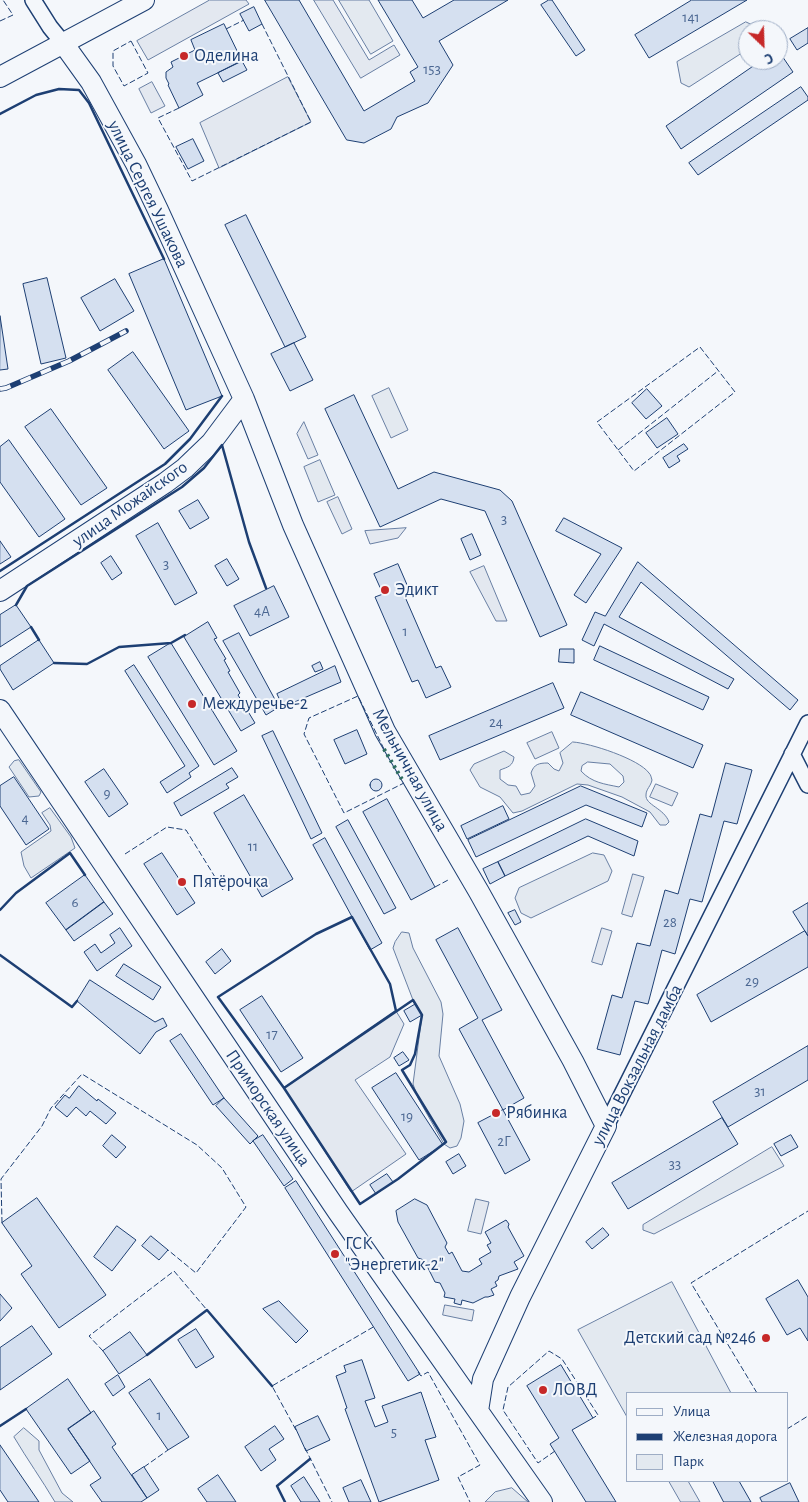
<!DOCTYPE html>
<html>
<head>
<meta charset="utf-8">
<style>
  body { margin:0 }
  #map { position:relative; width:808px; height:1502px; overflow:hidden; background:#f4f7fb; font-family:"Alegreya Sans",sans-serif }
  canvas { display:block }
  .legend { position:absolute; left:626px; top:1392px; width:162px; height:90px; box-sizing:border-box; background:#f4f7fb; border:1px solid #9eadc5; margin:0; padding:6px 9px; list-style:none; font-size:15px; color:#1d3f73 }
  .legend li { display:flex; align-items:center; gap:10px; height:25px }
  .legend b { width:25px; border:1px solid #9eadc5 }
  .north { position:absolute; left:738px; top:20px; width:50px; height:50px; box-sizing:border-box; background:#f4f7fb; border:1px solid #9eadc5; border-radius:50%; rotate:156deg; font-size:14px; font-weight:700; line-height:20px; text-align:center; color:#1d3f73 }
  .north::after { content:''; display:block; margin:auto; width:18px; height:22px; background:#c62828; clip-path:polygon(50% 0,100% 100%,50% 72%,0 100%) }
</style>
</head>
<body>
<div id="map">
<canvas width="808" height="1502"></canvas>
<ul class="legend">
<li><b style="height:6px;background:#f4f7fb"></b>Улица</li>
<li><b style="height:6px;background:#1d3f73"></b>Железная дорога</li>
<li><b style="height:14px;background:#e3e9f0"></b>Парк</li>
</ul>
<div class="north">С</div>
</div>
<script>
const g = document.querySelector('canvas').getContext('2d');
g.lineJoin = 'round';
function fillPath(path, color) {
  g.fillStyle = color;
  g.fill(path, 'evenodd');
}
function stroke(path, color, width, dash) {
  g.strokeStyle = color;
  g.lineWidth = width;
  g.lineCap = dash ? 'butt' : 'round';
  g.setLineDash(dash || []);
  g.stroke(path);
}
function drawText(font, color, halo, rows, align = 'center') {
  g.font = font + ' "Alegreya Sans",sans-serif';
  g.lineWidth = 4;
  g.setLineDash([]);
  g.textBaseline = 'middle';
  g.strokeStyle = halo;
  g.fillStyle = color;
  for (const [text, x, y, turn = 0] of rows) {
    g.save();
    g.translate(x, y);
    g.rotate((+turn || 0) * Math.PI / 180);
    g.textAlign = isNaN(turn) ? turn : align;
    if (halo) g.strokeText(text, 0, 0);
    g.fillText(text, 0, 0);
    g.restore();
  }
}
const green = new Path2D(`
  M339 0H369L393 41 371 54Z
  M746 22 757 27 758 30H748V49L689 87 681 83 677 62Z
  M389 388 408 430 391 438 372 396Z
  M320 460 335 495 318 502 304 467Z
  M573 742C590 743 639 759 649 773 651 775 651 777 652 780 651 786 646 789 646 795 645 805 664 808 669 822L666 825H660L650 812 622 797 588 785 577 784 522 811 513 813 500 797 480 787 470 770 474 764 504 751 514 757C513 766 508 767 500 770V779L508 785 516 786 521 795 530 793 535 786 531 773C534 764 539 763 548 763L554 769 559 771 563 763 560 753ZM588 762 610 764 623 776 624 782 619 787C605 784 592 783 581 771L582 766Z
  M19 760 41 792 39 796 29 797 9 767 14 761Z
  M50 808 71 837 75 848 31 878 24 866 21 852 51 831 50 825 42 813Z
  M593 853 604 855 612 871 608 881 531 918 521 913 515 898 519 888Z
  M402 932 409 933 413 948 441 1002 443 1014 439 1056 460 1104 464 1121 461 1138 457 1146 450 1148 444 1144 418 1098 413 1084 422 1015 413 1000 393 948 395 942Z
  M772 1147 784 1166 654 1234 643 1230V1225Z
  M672 1282 731 1393H627V1417L578 1330Z
  M24 1428 39 1441V1450L62 1493 73 1502H55C42 1480 27 1459 14 1437Z
  M512 1488 528 1502H485L495 1492Z`);
fillPath(green, '#e3e9f0');
stroke(green, '#687fa3', 1);
const parking = new Path2D(`
  M210 0H246L249 4 148 60 137 41Z
  M314 0H333L369 60 394 45 400 55 361 78Z
  M288 77 311 122 219 168 200 123Z
  M152 82 165 106 151 113 139 89Z
  M304 422 318 455 308 459 297 434Z
  M338 497 352 529 342 534 327 502Z
  M406 528 398 538 370 544 365 531Z
  M484 566 507 621H496L470 572Z
  M552 732 559 748 535 759 527 743Z
  M656 784 678 793 672 806 650 797Z
  M633 874 644 877 632 917 622 914Z
  M602 928 612 931 602 965 592 962Z
  M396 1011 404 1024 390 1057 355 1080 406 1154 351 1192 284 1088Z
  M476 1199 489 1202 481 1234 468 1231Z
  M445 1305 474 1310 472 1321 443 1315Z
  M669 1481H688L700 1502H681Z`);
fillPath(parking, '#e3e8f0');
stroke(parking, '#687fa3', 1);
const building = new Path2D(`
  M265 0H299L364 111 415 81 410 72 418 67 378 0H412L423 18 454 0H508L439 41 453 65 428 103 397 117 391 129 364 143 347 140Z
  M549 0H552L585 50 576 56 541 5Z
  M692 0H747L649 58 635 35Z
  M254 7 262 24 249 31 240 14Z
  M224 24 242 61 197 83 203 95 179 108 168 85 169 84 166 78V72L173 67 171 62 195 50 191 40Z
  M808 28V43L797 50 790 39Z
  M778 50 793 72 681 149 666 126 762 60H778Z
  M242 61 247 70 223 82 218 73Z
  M801 87 808 97V100L698 175 689 163Z
  M193 139 204 161 188 169 176 147Z
  M246 215 306 337 285 347 225 225Z
  M164 259 222 396 186 410 129 274Z
  M47 278 66 358 41 364 23 284Z
  M115 279 134 311 100 331 81 298Z
  M0 316 8 369 0 370Z
  M294 343 313 380 290 391 271 354Z
  M133 352 189 431 164 449 108 370Z
  M647 389 662 406 646 419 632 403Z
  M354 395 398 489 434 472 500 490 512 501 567 625 540 637 485 511 441 499 380 527 325 409Z
  M51 409 107 488 81 505 25 427Z
  M667 418 678 434 657 448 646 433Z
  M9 440 65 519 39 537 0 482V447Z
  M684 444 688 449 677 456 680 461 669 468 663 458Z
  M198 500 209 518 190 529 179 511Z
  M564 518 622 548 586 603 574 595 601 554 556 531Z
  M158 523 197 593 175 605 136 536Z
  M472 534 481 555 470 560 461 539Z
  M0 541 11 557 0 564Z
  M111 556 122 573 112 580 101 563Z
  M227 559 239 579 227 586 215 566Z
  M638 562 798 700 790 710 641 582 619 617 734 679 728 689 604 624 594 646 582 640 595 612 605 616Z
  M398 564 408 587 402 590 436 668 441 666 451 687 426 698 418 680 412 682 375 597 383 594 374 574Z
  M274 586 289 617 250 636 234 606Z
  M16 605 31 627 0 647V615Z
  M208 622 217 638 214 639 226 659 224 660 230 671 228 672 240 693 238 695 255 723 241 731 184 637Z
  M239 633 279 707 266 715 223 641Z
  M39 640 54 663 13 690 0 669V666Z
  M171 643 237 751 214 765 148 657Z
  M600 646 709 697 703 710 594 660Z
  M560 649H574V663L559 662Z
  M320 662 323 669 315 672 312 666Z
  M134 665 199 766 189 773 191 777 167 793 160 782 185 766 125 671Z
  M335 666 341 682 283 707 277 694Z
  M553 683 564 708 440 760 429 736Z
  M581 692 703 745 693 768 571 715Z
  M357 730 367 754 345 764 334 740Z
  M273 731 322 833 311 839 262 736Z
  M726 763 752 770 737 824 724 821 702 902 690 899 675 954 662 950 648 1004 635 1001 620 1055 597 1049 612 995 622 998 637 943 650 946 665 890 678 894 700 814 711 817Z
  M232 768 238 777 226 784 229 788 181 816 174 803Z
  M104 769 128 804 109 817 85 782Z
  M14 777 49 829 26 845 0 806V786Z
  M370 785a6 6 0 1 1 12 0a6 6 0 1 1-12 0Z
  M581 786 647 813 642 827 586 805 476 857 468 840Z
  M244 795 293 879 262 897 214 813Z
  M387 799 435 887 411 900 363 812Z
  M503 806 509 819 467 839 461 826Z
  M586 819 638 841 634 856 588 836 505 876 498 862Z
  M348 820 396 908 384 914 336 827Z
  M325 838 382 943 370 950 313 845Z
  M162 853 195 903 177 915 144 864Z
  M498 862 505 876 490 884 483 869Z
  M85 875 104 902 66 930 46 903Z
  M104 902 113 914 74 941 66 930Z
  M808 903V936L793 912Z
  M515 910 521 922 515 925 508 913Z
  M120 928 132 946 97 971 84 952 95 944 101 953 115 943 110 935Z
  M458 928 502 1010 482 1020 524 1098 503 1110 459 1029 478 1018 436 940Z
  M805 931 808 936V967L711 1022 697 995Z
  M222 949 231 961 215 974 206 962Z
  M124 964 161 987 153 1000 116 976Z
  M90 980 155 1022 163 1018 167 1026 156 1032 140 1054 77 1001Z
  M262 996 303 1058 281 1072 240 1010Z
  M416 1004 422 1015 410 1022 404 1011Z
  M181 1034 224 1098 213 1105 170 1041Z
  M808 1046V1080L728 1127 713 1102Z
  M403 1052 409 1060 399 1066 394 1058Z
  M396 1073 443 1145 419 1160 372 1088Z
  M79 1086 97 1101 98 1099 116 1113 106 1124 90 1111 86 1116 76 1107 67 1117 55 1107 65 1095 69 1098Z
  M224 1098 258 1136 250 1144 216 1106Z
  M503 1110 530 1160 505 1174 478 1123Z
  M722 1118 738 1144 628 1209 612 1183Z
  M112 1135 126 1147 116 1158 103 1146Z
  M263 1135 293 1179 284 1186 253 1141Z
  M791 1135 798 1147 781 1156 774 1144Z
  M459 1154 466 1166 453 1174 446 1162Z
  M387 1174 393 1182 376 1194 370 1185Z
  M296 1181 420 1374 408 1381 285 1188Z
  M37 1198 106 1295 59 1328 21 1274 32 1266 2 1223Z
  M415 1199 427 1205 447 1243 445 1247 449 1254 452 1252 462 1271 469 1272 482 1264 479 1259 491 1252 487 1245 491 1243 485 1232 506 1220 509 1224 508 1227 524 1256 514 1262 518 1269 499 1276 498 1280 495 1282 497 1286 491 1289 494 1295 488 1297H485L473 1303 462 1300 461 1305 454 1303 455 1299 444 1297 445 1293 440 1283 435 1282 424 1260 418 1258 398 1222 396 1211Z
  M117 1226 136 1240 112 1271 94 1257Z
  M603 1228 609 1235 592 1249 586 1242Z
  M151 1236 168 1250 159 1260 142 1246Z
  M798 1280 808 1297V1341L800 1328 787 1335 766 1299Z
  M0 1294 12 1308 0 1321Z
  M279 1301 308 1331 296 1343 263 1309Z
  M32 1326 52 1354 0 1390V1348Z
  M196 1329 214 1357 196 1368 178 1340Z
  M130 1332 147 1355 119 1374 103 1351Z
  M362 1360 375 1398 365 1401 375 1427 388 1422 382 1406 421 1392 436 1437 425 1440 439 1480 379 1502 345 1409 347 1408 336 1376 346 1372 344 1366Z
  M561 1365 593 1418 572 1430 616 1502H586L550 1444 559 1438 527 1386Z
  M118 1375 125 1387 113 1396 105 1384Z
  M68 1379 91 1413 68 1429 90 1461 71 1474 26 1409Z
  M150 1379 189 1437 168 1450 129 1393Z
  M94 1411 116 1444 112 1447 147 1498 141 1502H102L90 1485 101 1478 68 1429Z
  M318 1416 330 1440 306 1451 295 1427Z
  M275 1426 284 1439 269 1449 276 1460 261 1471 245 1447Z
  M0 1445 39 1502H8L0 1490Z
  M144 1467 159 1490 147 1498 132 1475Z
  M218 1475 236 1502H207L198 1489Z
  M304 1477 320 1502H301L291 1486Z
  M361 1480 371 1502H349L343 1488Z
  M713 1481H739L751 1502H724Z
  M790 1483 799 1502H762L760 1498Z`);
fillPath(building, '#d5e0f0');
stroke(building, '#1d3f73', 1);
const minor = new Path2D(`
  M33 0 50 27 63 43
  M792 754 808 785
  M606 1126 808 723`);
const major = new Path2D(`
  M63 43 91 82 136 164 158 210 244 399 293 525 385 731 479 892 573 1061 606 1126 520 1297 483 1379 478 1411
  M0 77 144 0
  M0 591 165 483 185 468 211 443 244 399
  M0 710 338 1212 542 1502`);
stroke(minor, '#1d3f73', 18);
stroke(major, '#1d3f73', 22);
stroke(minor, '#f4f7fb', 15);
stroke(major, '#f4f7fb', 20);
const rail = new Path2D(`
  M0 389 6 388 69 361 126 331`);
stroke(rail, '#1d3f73', 5.5);
stroke(rail, '#f4f7fb', 4, [11]);
stroke(new Path2D(`
  M384 749 403 781`), '#2c6c60', 4, [2.5, 4]);
stroke(new Path2D(`
  M0 21 13 15 3 0
  M226 29 244 20
  M131 41 148 73 124 86 113 66V51Z
  M179 108 158 118 192 181 311 122 262 24
  M700 347 735 392 634 471 597 422Z
  M618 450 718 371
  M384 749 358 696 309 718 304 734 344 813 404 783
  M125 854 167 827 186 830 223 890
  M435 887 450 879
  M2 1223 1 1179 42 1126 51 1108 82 1074 197 1145 222 1168 246 1207 196 1273 168 1250
  M103 1351 89 1336 174 1271 207 1310
  M418 1372 421 1376 428 1372 480 1465 458 1477 470 1502
  M757 1393 691 1283 808 1211
  M787 1429 808 1416
  M296 1430 272 1386 375 1326
  M305 1448 332 1502
  M555 1451 538 1463 503 1410 508 1387 549 1351 562 1359 598 1415 593 1418
  M144 1467 168 1450`), '#1d3f73', 1, [6, 2.5]);
stroke(new Path2D(`
  M0 114 36 95 59 89 79 90 89 103 164 259
  M0 571 165 464 190 439 222 396
  M16 605 27 586 182 487 204 468 222 445 249 542 266 588
  M31 627 39 640
  M54 663 87 664 119 647 171 643 185 635
  M0 910 16 893 70 853 85 875
  M352 917 390 984 396 1011 284 1088 218 997 316 934Z
  M0 955 72 1007 77 1001
  M413 1000 422 1015 415 1054 410 1065 402 1070 446 1142 398 1179 360 1204 284 1088Z
  M147 1355 207 1310 272 1386
  M0 1426 26 1409
  M285 1502 277 1486 310 1459`), '#1d3f73', 2.5);
for (const [x, y, r, color] of [
  [184,56,5,"#c62828"],
  [385,590,5,"#c62828"],
  [192,704,5,"#c62828"],
  [182,882,5,"#c62828"],
  [496,1113,5,"#c62828"],
  [335,1254,5,"#c62828"],
  [766,1338,5,"#c62828"],
  [543,1390,5,"#c62828"]
]) {
  const dot = new Path2D();
  dot.arc(x, y, r, 0, 2 * Math.PI);
  g.fillStyle = color;
  g.fill(dot);
  stroke(dot, '#f4f7fb', 2);
}
drawText('15px', '#4b6792', null, [
  ["141",691,17],
  ["153",432,69],
  ["3",504,519],
  ["3",166,564],
  ["4А",262,611],
  ["1",405,631],
  ["24",496,722],
  ["9",107,793],
  ["4",25,818],
  ["11",253,846],
  ["6",75,902],
  ["28",670,922],
  ["29",752,981],
  ["17",272,1034],
  ["31",760,1091],
  ["19",407,1116],
  ["2Г",504,1141],
  ["33",675,1164],
  ["1",159,1415],
  ["5",394,1432]
]);
drawText('18px', '#1d3f73', '#f4f7fb', [
  ["Оделина",194,56],
  ["Эдикт",395,590],
  ["Междуречье-2",202,704],
  ["Пятёрочка",192,882],
  ["Рябинка",506,1113],
  ["ГСК",345,1244],
  ["\"Энергетик-2\"",345,1265],
  ["Детский сад №246",756,1338,"right"],
  ["ЛОВД",553,1390]
], 'left');
drawText('18px', '#1d3f73', '#f4f7fb', [
  ["улица Сергея Ушакова",148,194,64],
  ["улица Можайского",130,504,-35],
  ["Мельничная улица",410,770,61],
  ["улица Вокзальная дамба",637,1065,-63],
  ["Приморская улица",268,1108,56]
]);
</script>
</body>
</html>
